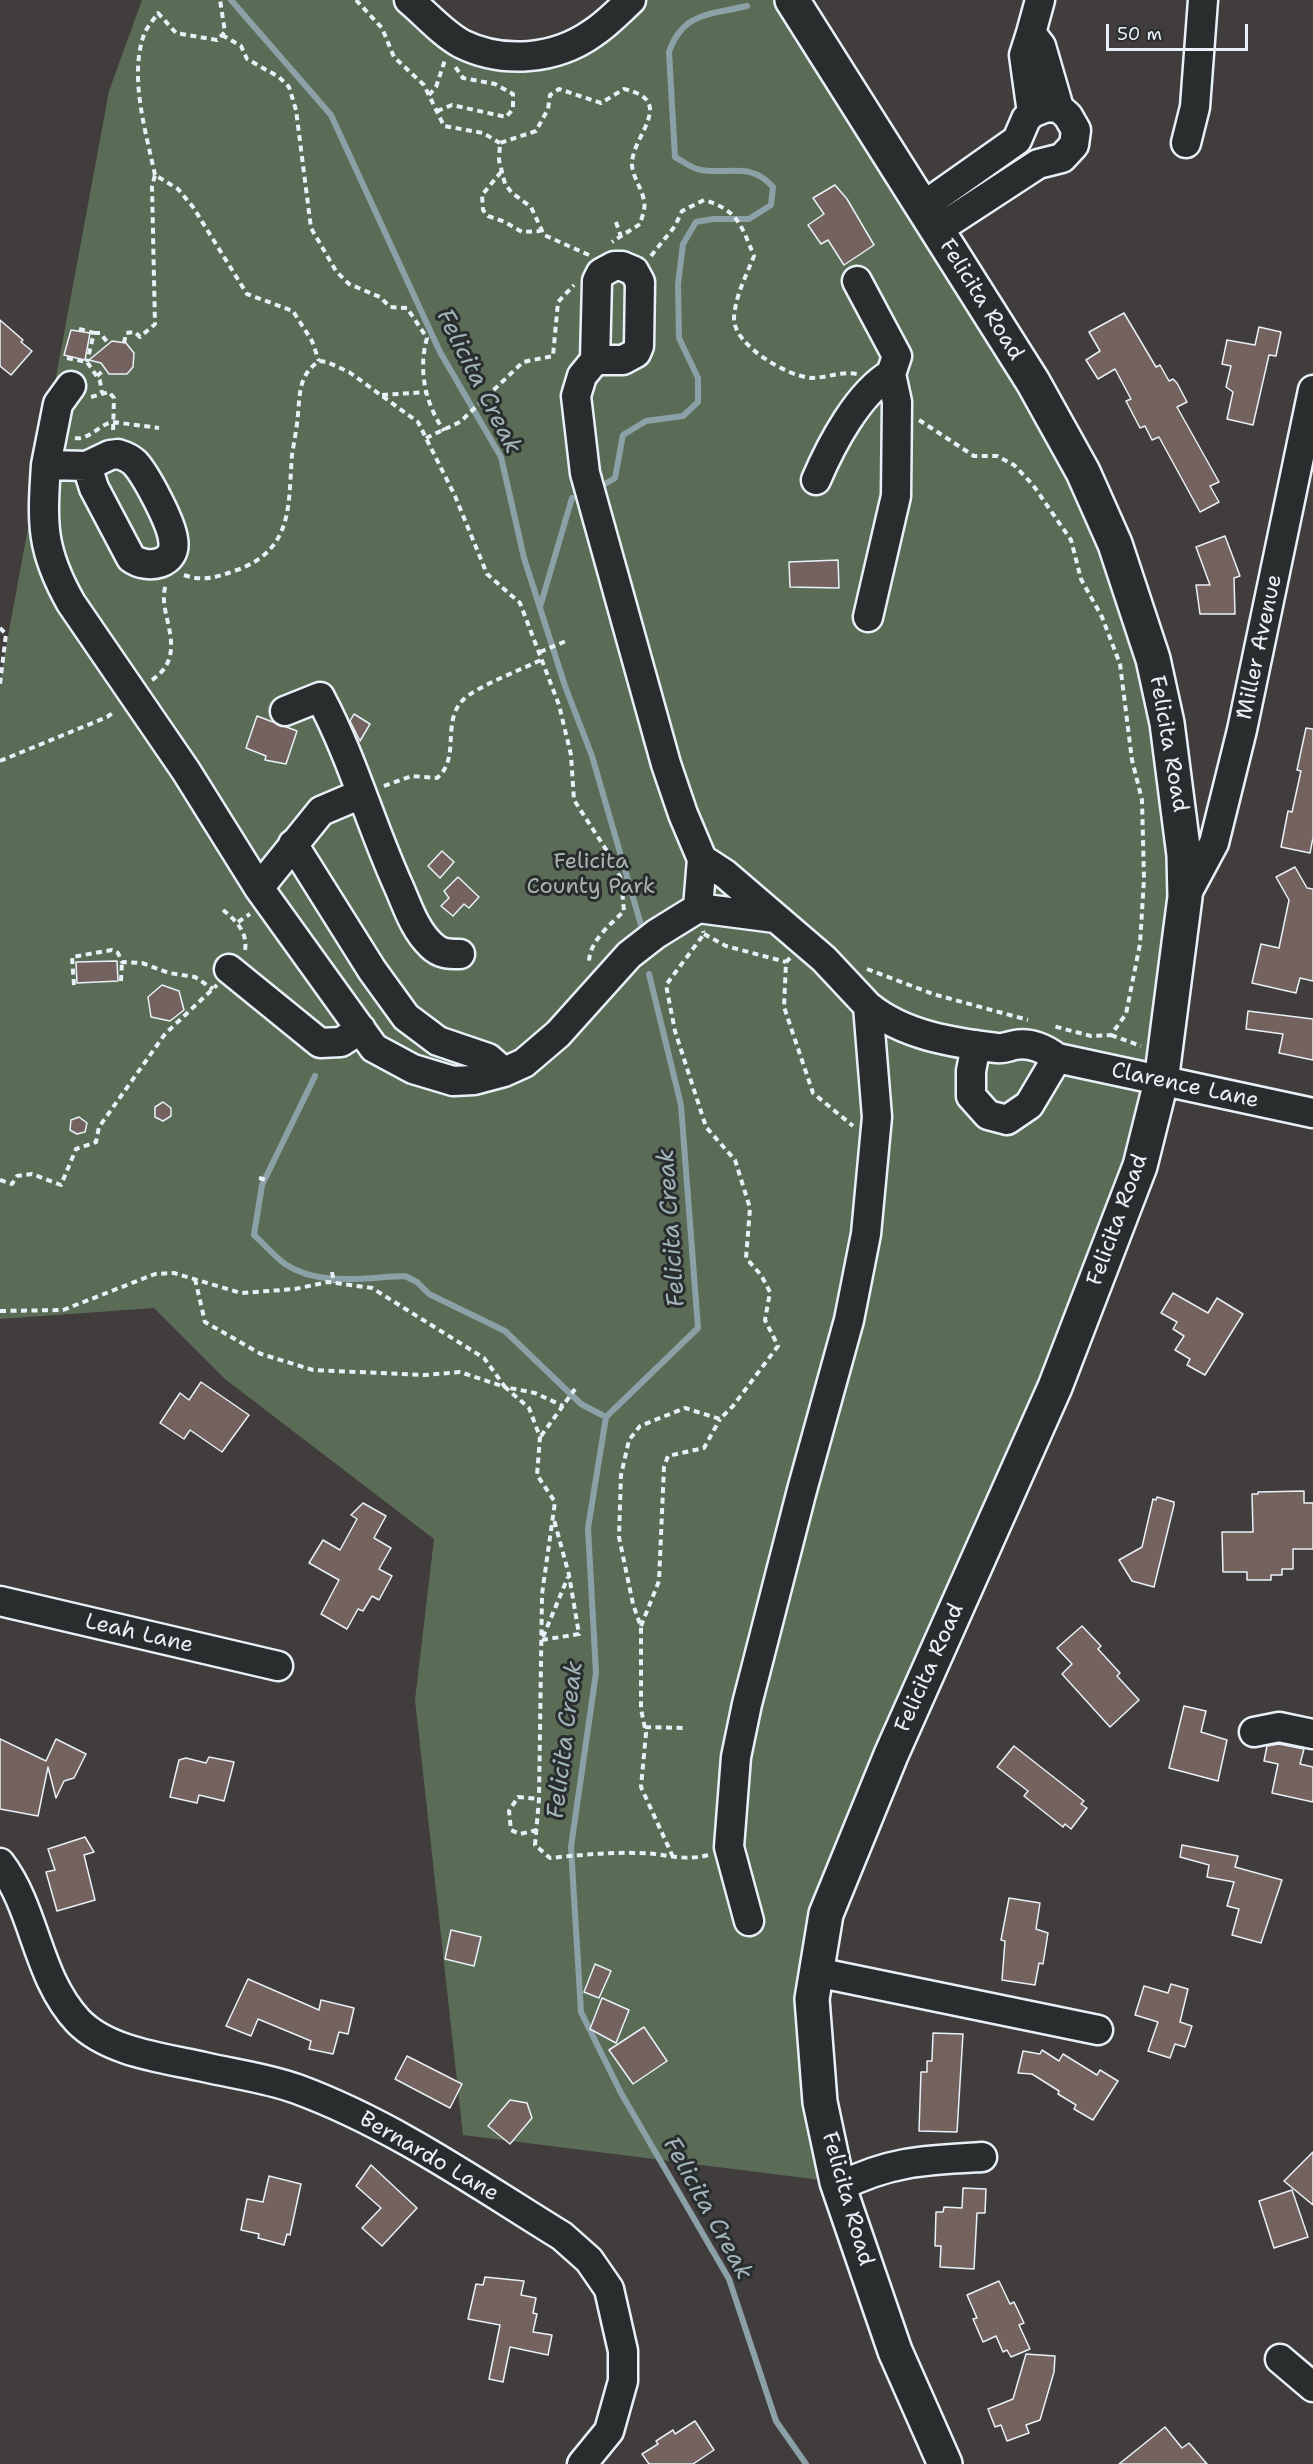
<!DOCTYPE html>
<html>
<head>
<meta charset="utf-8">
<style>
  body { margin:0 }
  #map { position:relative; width:1313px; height:2464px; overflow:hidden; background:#403d3c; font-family:"Shantell Sans",sans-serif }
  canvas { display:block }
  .scale { position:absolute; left:1106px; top:24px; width:142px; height:27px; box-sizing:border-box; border:3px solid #e8f1f8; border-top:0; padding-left:8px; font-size:18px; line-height:21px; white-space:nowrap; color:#e8f1f8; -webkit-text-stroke:4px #2a2d2e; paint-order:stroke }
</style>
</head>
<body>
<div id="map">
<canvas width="1313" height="2464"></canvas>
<div class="scale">50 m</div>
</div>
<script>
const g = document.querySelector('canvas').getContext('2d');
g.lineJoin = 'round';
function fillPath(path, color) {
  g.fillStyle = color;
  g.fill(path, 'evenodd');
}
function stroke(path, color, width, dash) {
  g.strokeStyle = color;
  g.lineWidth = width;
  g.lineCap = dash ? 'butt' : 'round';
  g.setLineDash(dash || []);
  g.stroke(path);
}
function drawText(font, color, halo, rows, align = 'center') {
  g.font = font + ' "Shantell Sans",sans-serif';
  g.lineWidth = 6;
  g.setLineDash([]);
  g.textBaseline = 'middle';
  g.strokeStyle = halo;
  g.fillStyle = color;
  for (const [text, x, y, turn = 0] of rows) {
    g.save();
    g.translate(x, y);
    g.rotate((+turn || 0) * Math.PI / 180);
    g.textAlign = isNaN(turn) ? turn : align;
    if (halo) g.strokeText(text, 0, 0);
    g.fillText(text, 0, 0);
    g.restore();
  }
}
fillPath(new Path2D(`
  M142 0H409L444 30 527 56 631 0H792L1083 472 1178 792 1161 1082 891 1755 812 1999 837 2182 463 2135 415 1700 434 1539 225 1379 154 1308 0 1319V679L109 91Z`), '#5b6c56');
stroke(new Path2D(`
  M231 0 331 115 440 352 501 457 524 558 565 686 592 756 641 925
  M600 487 615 478 623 435 646 421 683 416 698 402V378L679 338 678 284 683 244 696 222 713 219H749L771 205 773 187C750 161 728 175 701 170 692 169 683 161 675 157L669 52C683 12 710 15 747 6
  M540 607 572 498
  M649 974 681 1105 698 1328 606 1417 588 1528 596 1673 571 1847 581 2012 621 2093 729 2279 776 2421 806 2464
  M315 1076 262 1185 254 1235C264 1244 274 1256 285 1264 319 1287 367 1277 405 1276L417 1282 429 1294 505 1331 581 1404 606 1417`), '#8ba1a7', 6);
const building = new Path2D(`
  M835 185 847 199 874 245 844 265 828 240 821 244 808 225 824 214 813 198Z
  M1124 313 1156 367 1160 365 1169 381 1173 379 1177 383 1187 402 1177 407 1219 482 1210 486 1219 502 1200 512 1159 437 1152 440 1145 426 1140 428 1126 401 1131 399 1115 369 1098 379 1086 360 1100 351 1089 332Z
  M0 320 23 340 21 342 32 351 11 375 0 366Z
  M1259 327 1281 332 1276 356 1269 355 1253 425 1227 419 1233 392 1226 387 1231 366 1222 364 1227 340 1255 345Z
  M71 330 90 333 85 360 64 355Z
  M112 341 126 343 134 353 133 367 127 374H109L101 363 89 360Z
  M1225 536 1240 576 1234 578 1235 614H1200L1196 585H1210L1196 547Z
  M838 560 839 588 790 587 789 562Z
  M354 714 370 724 360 741 350 721Z
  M257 716 297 731 286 764 265 760 266 756 246 748Z
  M1306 728 1313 729V838L1310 853 1281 847 1288 811 1292 812 1301 771 1297 770Z
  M442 851 454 862 440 878 428 866Z
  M1295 867 1307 888 1313 889V981L1300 978 1296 993 1252 983 1261 944 1279 948 1289 900 1276 877Z
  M458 877 479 897 469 908 464 904 453 916 441 906 449 898 444 891Z
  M117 961 118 981 77 983 76 962Z
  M162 985 179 991 184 1010 170 1021 151 1017 148 997Z
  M1248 1011 1313 1019V1060L1279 1053 1283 1034 1246 1029Z
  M163 1102 171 1108V1116L163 1121 155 1117V1107Z
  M79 1117 87 1123 85 1132 77 1134 70 1130 71 1120Z
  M1173 1293 1208 1313 1217 1298 1243 1314 1205 1375 1187 1365 1190 1359 1175 1350 1184 1336 1173 1329 1177 1322 1161 1313Z
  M201 1382 249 1415 222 1452 190 1430 184 1439 160 1423 180 1393 189 1400Z
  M1304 1491V1503H1313V1549H1293V1569H1282V1575H1271V1580H1247V1572H1223L1222 1532H1253L1252 1494H1258V1492Z
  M1157 1497 1174 1502V1505L1154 1587 1132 1581 1119 1560 1142 1547 1153 1499 1156 1500Z
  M363 1503 386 1516 374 1538 391 1548 379 1569 392 1576 379 1600 372 1596 363 1611 358 1609 347 1629 321 1614 339 1580 309 1563 323 1540 340 1550 357 1519 351 1515Z
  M1082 1626 1101 1646 1098 1649 1120 1673 1117 1676 1139 1700 1110 1727 1062 1674 1072 1664 1057 1648Z
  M1184 1706 1206 1711 1201 1732 1227 1740 1218 1781 1169 1768Z
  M0 1739 46 1761 56 1739 86 1754 74 1778 64 1781 56 1798 48 1767 38 1816 0 1809Z
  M1279 1744 1304 1749 1300 1764 1313 1767V1802L1272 1793 1278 1764 1264 1761 1267 1746Z
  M1014 1746 1084 1801 1081 1804 1087 1808 1071 1829 1065 1824 1063 1827 1024 1796 1028 1791 997 1767Z
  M209 1757 234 1762 224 1801 199 1795 197 1803 170 1797 179 1760 186 1758 206 1763Z
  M85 1837 94 1852 84 1855 95 1900 57 1911 46 1872 55 1870 48 1849Z
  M1182 1845 1238 1856 1235 1867 1282 1880 1261 1943 1232 1935 1239 1909 1227 1906 1234 1882 1207 1877 1209 1865 1180 1857Z
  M1009 1898 1040 1903 1036 1929 1048 1933 1043 1964 1039 1963 1035 1985 1002 1980 1005 1941 1001 1940Z
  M451 1930 481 1937 474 1966 445 1959Z
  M595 1964 611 1971 599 1998 584 1992Z
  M248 1979 319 2010 321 2000 354 2008 348 2034 339 2032 333 2054 309 2049 311 2041 258 2019 251 2036 226 2026Z
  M1171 1984 1188 1989 1180 2022 1192 2026 1185 2047 1175 2044 1170 2058 1148 2051 1158 2022 1135 2015 1144 1986 1168 1993Z
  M602 1998 629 2010 616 2043 590 2029Z
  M644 2027 667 2061 633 2084 609 2050Z
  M933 2033 963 2034 957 2132 919 2131 921 2072H927V2061H932Z
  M1042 2050 1059 2061 1063 2054 1097 2075 1100 2070 1118 2081 1093 2120 1074 2109 1076 2105 1058 2094 1059 2091 1032 2074 1018 2073 1023 2051 1040 2054Z
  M407 2056 462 2084 450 2108 395 2079Z
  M510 2100 527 2103 532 2118 510 2144 488 2126Z
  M1313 2152V2205L1284 2181Z
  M371 2165 417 2208 382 2246 362 2228 381 2208 356 2186Z
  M269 2176 301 2184 290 2235 287 2234 284 2245 258 2238 259 2234 241 2230 247 2199 263 2202Z
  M963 2188 986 2189 985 2213H977L974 2269 940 2267 941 2246H935L936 2212H943L944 2207 962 2208Z
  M1292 2190 1308 2237 1274 2248 1259 2201Z
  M485 2277 524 2281 521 2295 536 2298 533 2313 537 2314 533 2332 552 2335 548 2355 510 2347 503 2382 489 2379 500 2325 468 2319 476 2284 483 2285Z
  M999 2281 1010 2304 1014 2302 1024 2323 1019 2325 1030 2349 1011 2357 1007 2350 1003 2352 996 2336 983 2342 973 2319 977 2318 967 2295Z
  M1026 2354 1055 2356 1054 2372 1040 2420 1026 2425 1029 2433 1007 2441 1001 2425 995 2427 988 2409 1013 2399Z
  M695 2421 714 2450 693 2464H649L642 2454 658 2444 656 2441 673 2430 675 2434Z
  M1165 2427 1182 2448 1189 2443 1207 2464H1119Z`);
fillPath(building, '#74625e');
stroke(building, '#e8f1f8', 1.5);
const minor = new Path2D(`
  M409 0C426 14 443 34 462 44 503 64 555 60 593 33 607 24 619 11 631 0
  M1031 33 1040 0
  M1032 113 1024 55 1031 33 1041 46 1059 108
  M1186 143 1195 107 1203 0
  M922 207 1017 140 1026 119 1032 113 1047 107 1059 108 1068 116 1076 130 1074 145 1062 158 1038 164 937 230
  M595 360H623L636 353 639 346 640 282 634 271 622 266H614L601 273 597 281 595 360 582 376 576 396 585 473 666 764 683 814 702 859 698 908
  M118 454C125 456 130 458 135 463 146 475 171 522 173 539 178 565 147 570 131 558L94 488 87 466 110 455Z
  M46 465 58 404 71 386
  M87 466 46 465C42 524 41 550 71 603L186 771 259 888 374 1048 413 1069 453 1081 474 1080 504 1072 524 1063 558 1034 629 955 656 934 698 908 775 918
  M816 480C831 445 858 393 891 374L897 356 857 281
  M868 617 896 496 897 402 891 374
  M285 711 320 697C352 757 370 823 398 885 407 905 414 929 431 945 440 954 448 954 460 954
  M293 844 372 970 406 1017 438 1041 488 1058 504 1072
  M702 859 725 874 824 959 868 1006 877 1117 866 1234 849 1320 802 1490 747 1704 736 1757 729 1847 749 1921
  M259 888 321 811 361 794
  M1185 897 1214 843 1242 730 1313 390
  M229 969 320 1043 341 1042 361 1029
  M868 1006C903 1035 953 1043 997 1048 1004 1049 1009 1046 1015 1045 1030 1042 1046 1049 1057 1058L1313 1113
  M976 1045 971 1071V1096L988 1115 1007 1120 1029 1105 1057 1058
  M0 1601 278 1666
  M1254 1732 1279 1727 1313 1734
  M0 1863C36 1910 36 1976 78 2021 108 2052 163 2058 204 2067 234 2074 267 2078 297 2089 392 2124 476 2183 562 2236L589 2260 609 2289 623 2351V2381L609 2431 582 2464
  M816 1972 1098 2030
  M839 2187C889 2161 927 2160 982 2157
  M1280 2359 1313 2387`);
const major = new Path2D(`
  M792 0 1033 382 1083 472 1115 544 1153 659 1167 723 1184 855 1185 897 1161 1082 1140 1166 1055 1387 891 1755 826 1914 812 1999 820 2102 837 2182 895 2351 945 2464`);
stroke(minor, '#e8f1f8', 33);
stroke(major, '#e8f1f8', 38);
stroke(new Path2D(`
  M356 0 382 28 394 57 424 85 444 126 483 133 500 143
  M222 35 241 46 247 59 279 77 289 87 296 110 311 228 336 271 349 284 380 297 390 307 407 308 427 338C418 370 425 403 444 431
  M429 95 436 87 445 60
  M437 111 452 105 506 117 513 109V94L495 84 463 78 454 65
  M501 172 482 195 483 210 488 216 505 222 522 232 540 231
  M155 175C146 132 128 75 145 32 148 26 154 19 158 13L176 33 217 40 225 32 220 0
  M616 222 621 237
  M589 255 544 235 531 207 512 193 505 184 499 160 500 143 536 131 548 109 550 95 559 89 601 103 624 89C678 101 631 136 632 165 633 178 642 188 644 201 646 207 642 217 640 224L612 242
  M651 256 675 226 682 211 704 200C738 210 741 225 754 256 746 276 735 297 734 318 733 345 787 376 811 378 827 378 840 371 857 374
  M79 329 94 333 87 362
  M94 333H100L109 344
  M124 343 126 333 135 332 140 337 155 324 152 187 155 175 178 189 193 207 247 294 293 311 312 341 319 361
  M67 358 87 362 100 381 102 393
  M97 376 105 369
  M382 395 427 392
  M91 397 109 392 114 398 113 432
  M919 420 974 456H997L1014 465 1033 485 1071 540 1081 579 1102 617 1120 664 1132 760 1142 800 1144 879 1140 944 1126 1014 1111 1035 1091 1036 1053 1026
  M75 438C90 440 98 425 113 422L159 428
  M426 438 460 422 523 362 553 356 558 302 574 285
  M184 575C204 582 217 577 237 570 294 549 288 505 292 455 294 442 297 428 298 414 300 392 299 375 319 361L327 362 349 372 418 422 455 496 487 574 520 603 559 705 571 755 574 800 607 851 621 879 624 911C610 925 588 942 589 964
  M0 628 6 634 0 684
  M540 652 566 641
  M152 680C192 653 155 612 166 585
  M0 761 107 717 114 712
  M384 786 412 776 437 778C461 758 441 722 463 700 477 686 523 669 543 659
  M223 910C237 921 250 935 244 954
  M238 922 250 914
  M704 934 726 946 786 962
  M790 958 786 962 784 1007 813 1093 853 1126
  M867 969 933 994 1028 1020
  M121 981 122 962
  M74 985 72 957 112 950 118 953 122 962 142 963 169 973 195 977 213 989
  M1111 1035 1141 1046
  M259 1178 267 1180
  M0 1180 12 1184 17 1176 32 1174 61 1185 76 1149 96 1142 99 1127 165 1034 217 985
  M332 1272 334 1283
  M195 1279 205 1322 261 1354 313 1370 425 1375 460 1372 505 1387 529 1408 540 1437 537 1475 555 1502 542 1594 539 1799 535 1845 550 1858C580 1855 609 1852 639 1853 663 1853 685 1862 708 1855
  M0 1311 63 1310 155 1274 174 1273 241 1293 295 1289 328 1282 372 1288 484 1358 505 1387 535 1393 563 1406
  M541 1436 575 1389
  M641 1626 659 1581 664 1467 668 1456 704 1448 720 1419
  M543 1637 568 1577
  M542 1640 579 1634 569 1575 553 1516
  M645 1727 684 1728
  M537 1830 520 1834 511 1830 509 1811 518 1797 539 1799
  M673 1857 641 1787 646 1733 641 1709V1627L633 1604 619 1537 621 1475 629 1440 640 1426 685 1408 720 1419 733 1406 778 1346 765 1320 770 1292 761 1275 746 1258 750 1208 735 1160 706 1127 675 1031 666 985 704 934 703 931`), '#e8f1f8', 4, [6, 4.5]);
stroke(minor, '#2a2d2e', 28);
stroke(major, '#2a2d2e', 33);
drawText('22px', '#e8f1f8', '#2a2d2e', [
  ["Felicita Road",981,300,58],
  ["Miller Avenue",1260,647,-78],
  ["Felicita Road",1168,744,80],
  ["Clarence Lane",1185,1086,12],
  ["Felicita Road",1118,1220,-70],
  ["Leah Lane",139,1634,13],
  ["Felicita Road",930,1668,-66],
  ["Bernardo Lane",429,2157,30],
  ["Felicita Road",847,2199,74]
]);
drawText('22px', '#a9b5af', '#2a2d2e', [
  ["Felicita",591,862],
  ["County Park",591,887]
]);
drawText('italic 24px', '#a2b5bb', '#2a2d2e', [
  ["Felicita Creak",478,382,63],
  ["Felicita Creak",672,1228,-94],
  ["Felicita Creak",566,1740,-83],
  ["Felicita Creak",707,2209,61]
]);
</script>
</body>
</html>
